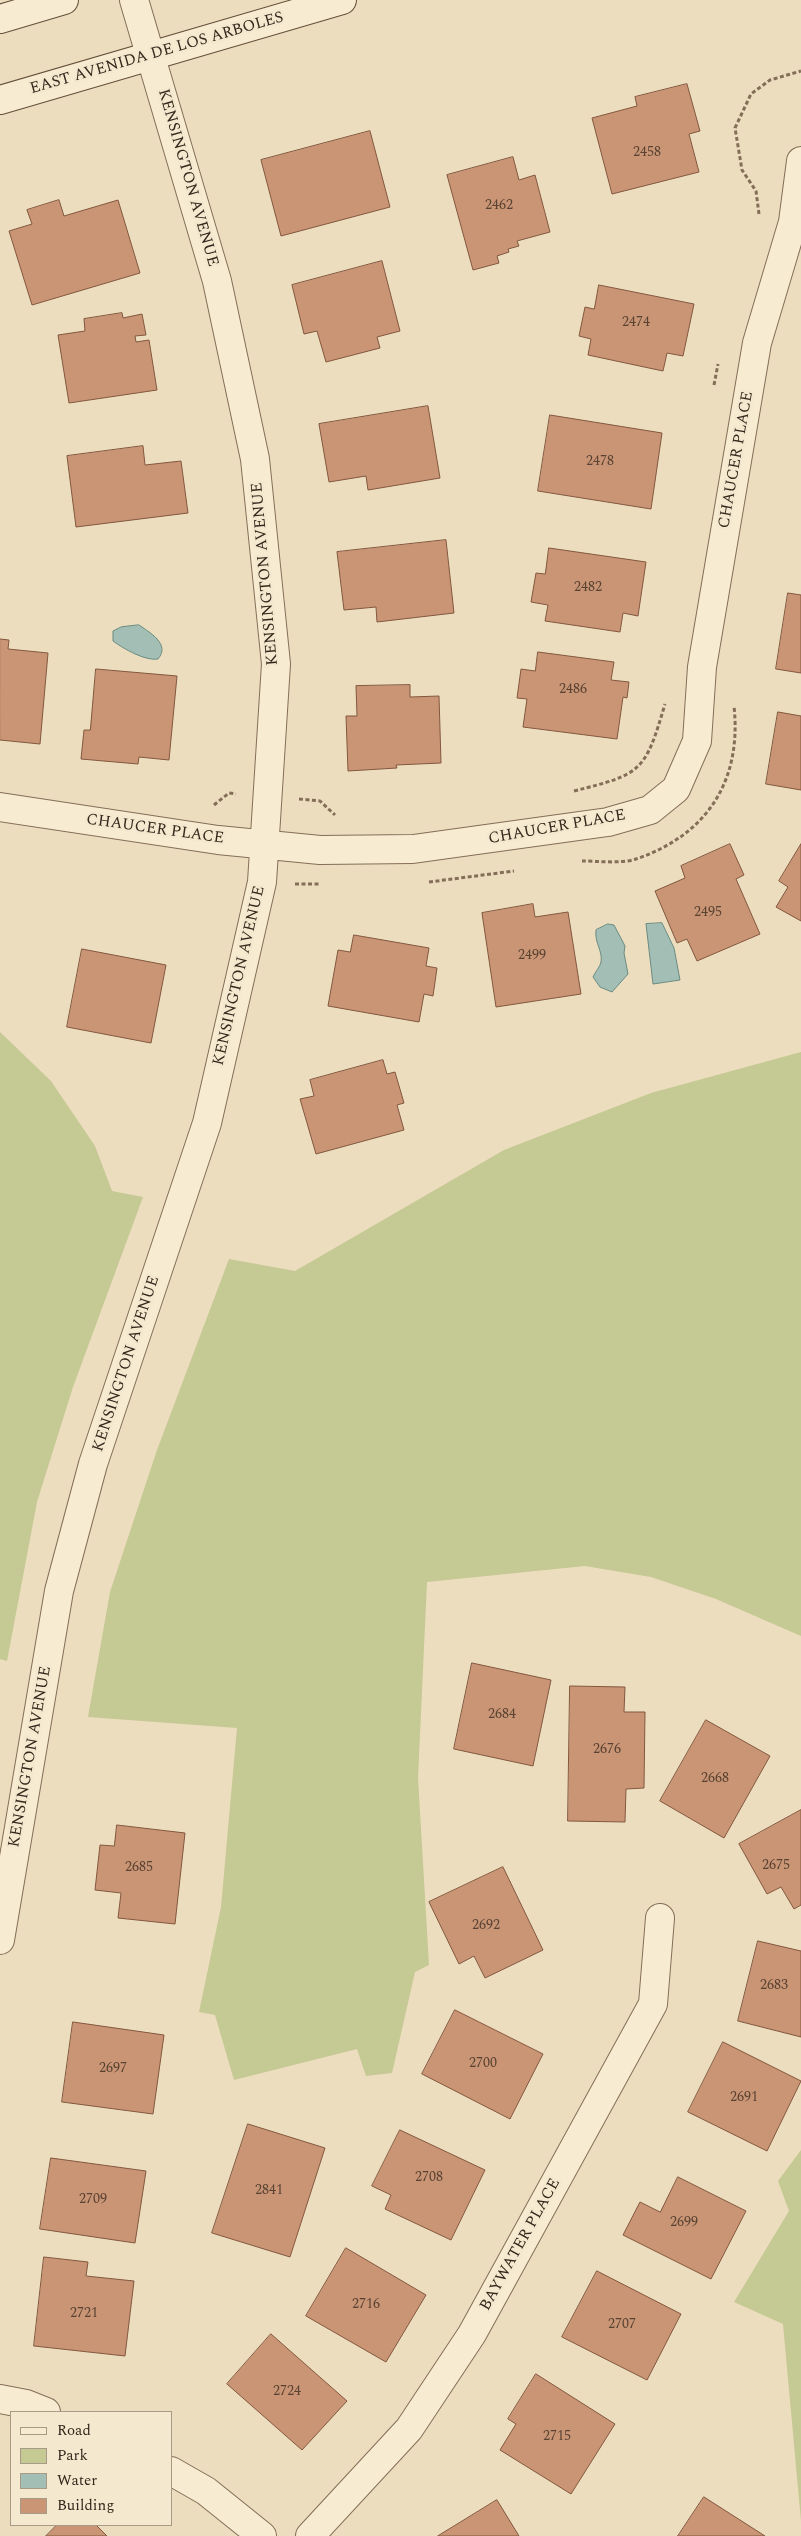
<!DOCTYPE html>
<html>
<head>
<meta charset="utf-8">
<style>
  body { margin:0 }
  #map { position:relative; width:801px; height:2536px; overflow:hidden; background:#ecddbe; font-family:Spectral,serif }
  canvas { display:block }
  .legend { position:absolute; left:10px; top:2411px; width:162px; height:115px; box-sizing:border-box; background:#f4e8ce; border:1px solid #a79b87; margin:0; padding:6px 9px; list-style:none; font-size:15px; color:#34271c }
  .legend li { display:flex; align-items:center; gap:10px; height:25px }
  .legend b { width:25px; border:1px solid #a79b87 }
</style>
</head>
<body>
<div id="map">
<canvas width="801" height="2536"></canvas>
<ul class="legend">
<li><b style="height:6px;background:#f7ebd1"></b>Road</li>
<li><b style="height:14px;background:#c5c993"></b>Park</li>
<li><b style="height:14px;background:#a2beb5"></b>Water</li>
<li><b style="height:14px;background:#c99575"></b>Building</li>
</ul>
</div>
<script>
const g = document.querySelector('canvas').getContext('2d');
g.lineJoin = 'round';
function fillPath(path, color) {
  g.fillStyle = color;
  g.fill(path, 'evenodd');
}
function stroke(path, color, width, dash) {
  g.strokeStyle = color;
  g.lineWidth = width;
  g.lineCap = dash ? 'butt' : 'round';
  g.setLineDash(dash || []);
  g.stroke(path);
}
function drawText(font, color, halo, rows, align = 'center') {
  g.font = font + ' Spectral,serif';
  g.lineWidth = 5;
  g.setLineDash([]);
  g.textBaseline = 'middle';
  g.strokeStyle = halo;
  g.fillStyle = color;
  for (const [text, x, y, turn = 0] of rows) {
    g.save();
    g.translate(x, y);
    g.rotate((+turn || 0) * Math.PI / 180);
    g.textAlign = isNaN(turn) ? turn : align;
    if (halo) g.strokeText(text, 0, 0);
    g.fillText(text, 0, 0);
    g.restore();
  }
}
fillPath(new Path2D(`
  M0 1032 51 1081 95 1146 112 1191 143 1197 73 1387 37 1502 7 1661 0 1659Z
  M801 1052V1636L716 1599 651 1577 585 1566 427 1582 418 1778 429 1965 415 1972 392 2073 366 2076 357 2049 234 2080 215 2015 199 2012 221 1907 237 1728 88 1717 110 1592 157 1450 229 1259 295 1271 504 1150 651 1093Z
  M801 2150V2521L783 2324 734 2302 789 2211 778 2181Z`), '#c5c993');
const water = new Path2D(`
  M139 625C149 632 171 644 158 659 145 661 124 649 113 641V631L121 627Z
  M662 923 674 948 680 980 653 984 646 924Z
  M608 924 614 925 625 946 624 953 628 974 612 992 600 987 593 977C595 972 600 967 601 962 603 951 594 942 596 930Z`);
fillPath(water, '#a2beb5');
stroke(water, '#6a8b82', 1);
const building = new Path2D(`
  M687 84 700 131 689 134 699 172 612 194 592 118 637 106 635 97Z
  M370 131 390 207 281 236 261 160Z
  M513 157 519 180 535 175 550 232 517 241 519 246 508 249 509 252 497 256 499 263 473 270 447 175Z
  M59 200 64 216 118 200 140 273 32 305 9 231 32 224 27 210Z
  M382 261 400 331 377 337 380 348 326 362 317 331 304 334 292 285Z
  M599 285 694 304 683 356 667 353 663 371 588 355 591 339 579 336 585 307 594 309Z
  M122 313 123 318 142 314 146 335 135 336 136 342 149 340 157 390 69 403 58 335 85 331 84 319Z
  M428 406 440 478 368 490 366 476 329 482 319 424Z
  M550 415 662 433 651 509 538 491Z
  M143 446 145 465 181 461 188 513 76 527 67 456Z
  M446 540 454 613 377 622 376 607 344 610 337 552Z
  M549 548 646 562 638 616 623 613 620 632 545 621 548 605 531 602 536 573 545 574Z
  M788 593 801 595V673L776 669Z
  M0 639 9 640 8 649 48 653 40 744 0 740Z
  M538 652 614 662 611 680 629 682 627 698 623 697 617 739 523 727 527 699 517 698 521 669 535 671Z
  M96 669 177 676 169 760 139 757 138 764 81 759 84 730H90Z
  M410 685V697L439 696 441 763 396 765 397 768 348 771 346 716H357L356 686Z
  M778 712 801 716V790L766 784Z
  M730 844 744 875 736 879 760 934 697 961 687 939 677 943 655 891 685 878 681 866Z
  M801 844V921L776 907 788 887 779 881Z
  M533 904 535 917 568 912 581 994 496 1007 482 913Z
  M354 935 429 948 426 966 437 968 433 996 424 994 419 1022 328 1006 338 950 350 952Z
  M82 949 166 965 151 1043 67 1027Z
  M383 1060 387 1074 395 1072 404 1103 397 1105 404 1130 316 1154 300 1099 314 1096 310 1080Z
  M472 1663 551 1680 533 1766 454 1749Z
  M570 1686 625 1687 624 1712H645L644 1788 626 1789 625 1822 568 1821Z
  M706 1720 770 1756 724 1838 660 1801Z
  M801 1810V1905L794 1909 781 1887 767 1894 739 1844Z
  M117 1825 185 1833 175 1924 118 1918 121 1893 95 1890 100 1845 114 1846Z
  M503 1867 543 1950 485 1978 474 1956 459 1964 429 1902Z
  M758 1941 801 1951V2037L738 2021Z
  M455 2010 543 2054 510 2119 422 2074Z
  M73 2022 164 2035 153 2114 62 2102Z
  M723 2042 801 2081 767 2151 688 2112Z
  M248 2124 325 2148 290 2257 212 2233Z
  M400 2130 485 2170 451 2240 385 2209 391 2195 372 2186Z
  M51 2158 146 2171 135 2243 40 2229Z
  M678 2177 746 2211 711 2279 623 2235 640 2202 660 2212Z
  M346 2248 426 2295 386 2362 306 2316Z
  M44 2257 88 2262 86 2276 134 2281 125 2356 34 2346Z
  M597 2271 681 2314 647 2380 562 2337Z
  M271 2334 347 2401 302 2450 227 2384Z
  M536 2374 615 2424 571 2494 500 2450 516 2424 508 2419Z
  M704 2497 765 2536H678Z
  M497 2500 519 2536H438Z
  M57 2525H96L107 2536H46Z`);
fillPath(building, '#c99575');
stroke(building, '#82573e', 1);
const street = new Path2D(`
  M0 807 218 840 320 850 413 849 608 822 650 810 676 789 697 741 702 667 757 343 793 222 801 161
  M0 1940 59 1591 93 1464 207 1123 262 882 276 664 255 459 217 281 134 0
  M0 2399 26 2404 46 2412
  M171 2471 206 2491 262 2536
  M310 2536 409 2429 472 2334 653 2004 660 1918`);
const secondary = new Path2D(`
  M0 19 64 0
  M0 100 342 0`);
stroke(street, '#846e58', 30);
stroke(secondary, '#654f3b', 30);
stroke(new Path2D(`
  M759 214 756 191 742 170 735 128 751 94 770 80 801 71
  M714 385 718 364
  M574 791C642 774 645 772 665 704
  M299 799 320 801 335 815
  M214 805 229 793 236 794
  M582 861C598 861 621 864 636 859 707 835 742 781 734 706
  M429 882 514 871
  M295 884H321`), '#846e58', 3, [4, 2.5]);
stroke(street, '#f7ebd1', 28);
stroke(secondary, '#f7ebd1', 28);
drawText('14px', '#594232', null, [
  ["2458",647,153],
  ["2462",499,206],
  ["2474",636,323],
  ["2478",600,462],
  ["2482",588,588],
  ["2486",573,690],
  ["2495",708,913],
  ["2499",532,956],
  ["2684",502,1715],
  ["2676",607,1750],
  ["2668",715,1779],
  ["2675",776,1866],
  ["2685",139,1868],
  ["2692",486,1926],
  ["2683",774,1986],
  ["2700",483,2064],
  ["2697",113,2069],
  ["2691",744,2098],
  ["2708",429,2178],
  ["2841",269,2191],
  ["2709",93,2200],
  ["2699",684,2223],
  ["2716",366,2305],
  ["2721",84,2314],
  ["2707",622,2325],
  ["2724",287,2392],
  ["2715",557,2437]
]);
drawText('16px', '#34271c', '#f4e8ce', [
  ["EAST AVENIDA DE LOS ARBOLES",157,54,-16],
  ["KENSINGTON AVENUE",187,178,74],
  ["CHAUCER PLACE",737,460,-80],
  ["KENSINGTON AVENUE",266,574,-95],
  ["CHAUCER PLACE",557,828,-10],
  ["CHAUCER PLACE",155,830,8],
  ["KENSINGTON AVENUE",240,976,-77],
  ["KENSINGTON AVENUE",127,1364,-72],
  ["KENSINGTON AVENUE",31,1757,-80],
  ["BAYWATER PLACE",521,2245,-61]
]);
</script>
</body>
</html>
